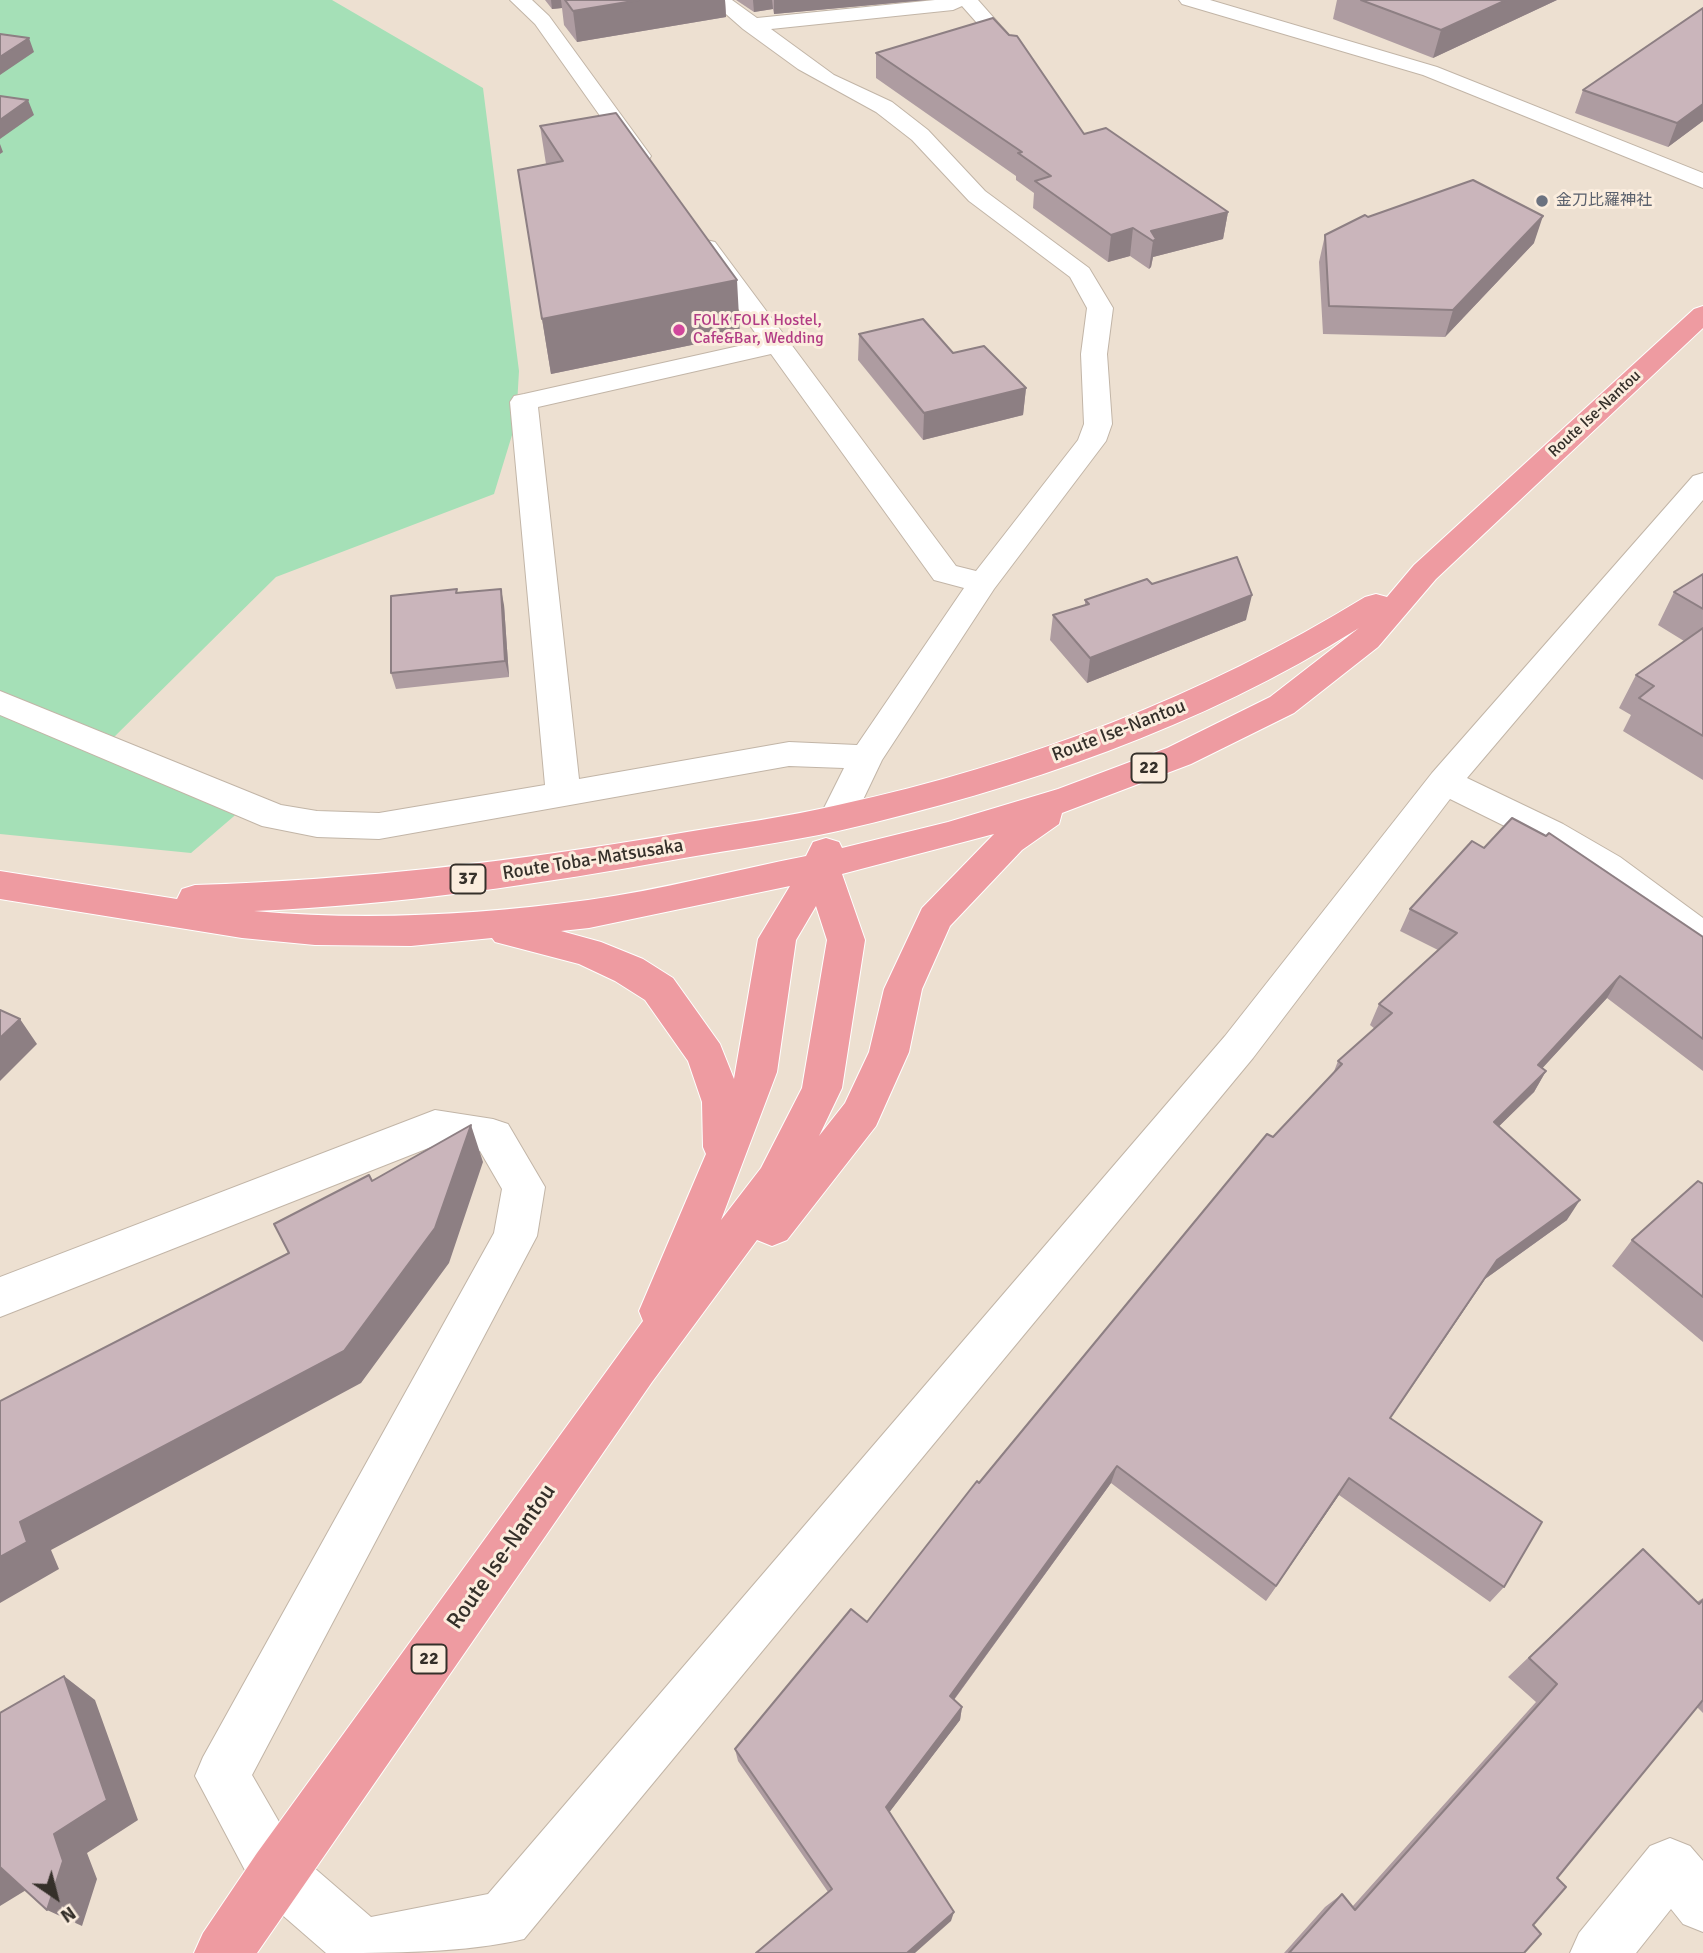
<!DOCTYPE html>
<html>
<head>
<meta charset="utf-8">
<style>
  body { margin:0 }
  #map { position:relative; width:1703px; height:1953px; overflow:hidden; background:#ede0d1; font-family:Signika,sans-serif }
  canvas { display:block }
  .north { position:absolute; left:21px; top:1862px; width:70px; height:70px; -webkit-text-stroke:5px #fbedde; paint-order:stroke; rotate:145deg; font-size:19px; font-weight:700; line-height:28px; text-align:center; color:#35302a }
  .north::after { content:''; display:block; margin:auto; width:24px; height:32px; background:#35302a; clip-path:polygon(50% 0,100% 100%,50% 72%,0 100%) }
</style>
</head>
<body>
<div id="map">
<canvas width="1703" height="1953"></canvas>
<div class="north">N</div>
</div>
<script>
const g = document.querySelector('canvas').getContext('2d');
g.lineJoin = 'round';
function fillPath(path, color) {
  g.fillStyle = color;
  g.fill(path, 'evenodd');
}
function stroke(path, color, width, dash) {
  g.strokeStyle = color;
  g.lineWidth = width;
  g.lineCap = dash ? 'butt' : 'round';
  g.setLineDash(dash || []);
  g.stroke(path);
}
function drawText(font, color, halo, rows, align = 'center') {
  g.font = font + ' Signika,"Noto Sans JP",sans-serif';
  g.lineWidth = 6;
  g.setLineDash([]);
  g.textBaseline = 'middle';
  g.strokeStyle = halo;
  g.fillStyle = color;
  for (const [text, x, y, turn = 0] of rows) {
    g.save();
    g.translate(x, y);
    g.rotate((+turn || 0) * Math.PI / 180);
    g.textAlign = isNaN(turn) ? turn : align;
    if (halo) g.strokeText(text, 0, 0);
    g.fillText(text, 0, 0);
    g.restore();
  }
}
fillPath(new Path2D(`
  M0 0H332L483 88 519 371 516 422 494 494 276 577 110 741 254 799 191 853 0 834Z`), '#a5e0b7');
const minor = new Path2D(`
  M510 0H532L549 16 651 156 648 161H632L535 24Z
  M710 0H732L757 18 935 0H978L1023 51 1026 55 1023 59H1009L962 6 953 10 771 29 834 75 892 102 928 130 985 191 1089 268 1113 308 1107 354 1112 424 1106 441 994 589 882 760 850 827 837 831 824 827 819 818 844 768 789 766 379 839 317 837 262 826 0 715V691L281 805 317 811 379 813 545 785 510 402 514 396 524 394 761 341 694 247 697 242 706 240 715 242 956 566 976 571 1078 440 1084 424 1081 354 1087 308 1070 277 969 201 912 140 876 112 798 69 743 29ZM771 354 934 580 964 588 857 745 789 742 579 779 538 407Z
  M1179 0H1210L1437 67 1703 173V188L1423 75 1182 4Z
  M1703 473V500L1467 778 1563 824 1620 857 1703 918V952L1690 948 1594 875 1537 842 1450 799 1253 1058 524 1939C467 1953 388 1953 326 1953L257 1893 195 1776 203 1757 494 1233 502 1189 480 1151 436 1145 0 1317V1277L435 1110 493 1119 508 1124 545 1187 537 1236 252 1775 297 1853 371 1917 488 1894 1225 1036 1432 773 1693 476Z
  M1670 1838 1690 1846 1703 1861V1932L1683 1924 1671 1909 1636 1953H1570L1579 1933 1650 1846Z`);
const major = new Path2D(`
  M1703 306V328L1436 579 1378 647 1294 713 1191 764 1062 813 1059 824 1022 850 950 926 922 989 909 1052 876 1126 787 1240 772 1246 757 1240 652 1382 257 1953H194L203 1933 257 1853 643 1321 639 1311 706 1154 703 1147 702 1102 688 1061 645 1000 615 981 579 964 495 942 492 938 411 946 315 945 242 938 0 899V871L177 899 182 889 195 885C359 880 520 861 681 833 734 824 786 817 838 805 1025 764 1202 697 1365 597L1376 594 1387 597 1414 565 1694 309ZM1359 628 1270 697 1167 748 1058 789 948 822 842 848 839 842 826 838 813 842 806 856C734 870 661 890 588 900 476 915 366 921 254 911 399 905 542 884 684 858 736 849 787 842 838 831 1020 789 1201 728 1359 628ZM994 834 922 908 884 989 869 1052 845 1103 819 1136 842 1088 865 940 842 874ZM790 886 758 939 734 1079 720 1044 673 978 643 959 601 942 561 931 589 928ZM816 906 827 940 802 1088 761 1168 721 1220 777 1072 796 940Z`);
stroke(minor, '#c2b5a7', 2);
stroke(major, '#fff', 2);
fillPath(minor, '#fff');
fillPath(major, '#ee9ba1');
fillPath(new Path2D(`
  M545 0H725L726 17 577 42 564 25 562 8 552 9Z
  M736 0H926L774 14 773 9 754 12Z
  M1337 0H1557L1433 58 1333 19Z
  M876 53 1084 134 1228 212 1223 239 1153 257 1151 267 1149 269 1130 256 1108 262 1033 208 1034 193 1016 180V176L876 78Z
  M1583 90 1703 121 1668 147 1575 113Z
  M540 126 740 335 551 374 518 170 546 164Z
  M1368 217 1534 243 1445 337 1323 334 1319 262 1325 235Z
  M859 334 953 353 1026 388 1023 415 923 440 858 360Z
  M1703 574V780L1623 731 1631 715 1619 708 1636 675 1684 641 1658 625 1674 592Z
  M1152 584 1246 620 1087 683 1050 640 1053 615 1085 605V600Z
  M458 593 504 605 509 677 396 689 391 673Z
  M1484 848 1703 937V1071L1607 998 1542 1068 1546 1071 1534 1092 1499 1126 1567 1220 1485 1279 1390 1419 1504 1587 1490 1602 1339 1495 1266 1601 1111 1483 954 1700 962 1707 960 1720 889 1812 951 1921 828 1892 738 1761 735 1749 867 1622 979 1483 1273 1137 1333 1074 1338 1061 1375 1029 1370 1025 1379 1004 1438 950 1400 931 1410 909Z
  M1703 1184V1342L1612 1266 1632 1240Z
  M1620 1570 1697 1602 1703 1598V1713L1697 1707 1557 1878 1533 1925 1524 1953H1284L1325 1907 1342 1894 1352 1907 1536 1702 1508 1677Z`), '#ae9ca1');
fillPath(new Path2D(`
  M551 0H561L562 8 552 9Z
  M639 0H725L726 17 577 42 573 11Z
  M753 0H772L773 9 754 12Z
  M774 0H926L774 14Z
  M1506 0H1557L1433 58 1441 30Z
  M29 38 34 52 0 75V57Z
  M28 100 34 115 0 139V120Z
  M1703 104V121L1668 147 1677 123Z
  M0 144 3 152 0 154Z
  M1228 212 1223 239 1153 257 1151 267 1149 269 1153 241 1151 231Z
  M1543 216 1534 243 1445 337 1453 310Z
  M1133 228 1130 256 1108 262 1111 235Z
  M737 280 740 335 551 374 542 319Z
  M1026 388 1023 415 923 440 924 413Z
  M501 589 504 605 509 677 505 661Z
  M1252 595 1246 620 1087 683 1090 658Z
  M1620 976 1607 998 1526 1086 1538 1065Z
  M20 1019 37 1044 0 1081V1038Z
  M1546 1071 1534 1092 1482 1143 1494 1122Z
  M471 1125 483 1162 449 1263 361 1383 51 1550 59 1569 0 1603V1557L20 1522Z
  M1580 1200 1567 1220 1485 1279 1379 1436 1497 1260Z
  M1117 1466 1111 1483 947 1709 950 1696Z
  M1349 1478 1339 1495 1266 1601 1276 1586Z
  M64 1676 95 1700 138 1820 87 1853 97 1879 82 1926 47 1910Z
  M962 1707 960 1720 885 1818 886 1807Z
  M0 1867 36 1884 0 1906Z
  M954 1912 951 1921 915 1953H907Z`), '#8d7f83');
const building = new Path2D(`
  M565 0H639L573 11Z
  M1361 0H1506L1441 30Z
  M1703 8V104L1677 123 1583 90Z
  M993 18 1009 35 1017 36 1084 134 1106 128 1228 212 1151 231 1156 239 1153 241 1133 228 1111 235 1035 181 1051 176 1018 153 1022 152 876 53Z
  M0 34 29 38 0 57Z
  M0 96 28 100 0 120Z
  M616 113 737 280 542 319 518 170 563 161 540 126Z
  M1473 180 1543 216 1453 310 1329 306 1325 235 1365 215 1368 217Z
  M923 319 953 353 984 346 1026 388 924 413 859 334Z
  M1237 557 1252 595 1090 658 1053 615 1089 604 1085 600 1147 579 1152 584Z
  M1703 574V609L1674 592Z
  M457 589 456 593 501 589 505 661 391 673V596Z
  M1703 628V736L1639 698 1654 686 1636 675Z
  M1512 818 1546 836 1549 833 1703 937V1039L1620 976 1538 1065 1546 1071 1494 1122 1580 1200 1497 1260 1390 1418 1542 1522 1504 1587 1349 1478 1276 1586 1117 1466 950 1696 962 1707 886 1807 954 1912 907 1953H756L832 1889 735 1749 851 1609 867 1622 977 1481 979 1483 1267 1134 1273 1137 1342 1064 1338 1061 1392 1013 1379 1004 1457 933 1410 909 1472 841 1484 848Z
  M0 1010 20 1019 0 1038Z
  M471 1125 435 1228 344 1351 20 1522 27 1542 0 1557V1401L289 1253 274 1224 369 1175 372 1181Z
  M1698 1181 1703 1184V1297L1632 1240Z
  M1643 1549 1699 1604 1703 1600V1700L1557 1878 1566 1887 1533 1925 1541 1934 1524 1953H1289L1342 1894 1355 1910 1557 1684 1529 1658Z
  M64 1676 107 1800 54 1834 63 1861 47 1910 0 1867V1713Z`);
fillPath(building, '#cab5bb');
stroke(building, '#8d7f83', 2);
for (const [x, y, r, color] of [
  [1542,201,7,"#6b7280"],
  [679,330,7,"#d1479c"]
]) {
  const dot = new Path2D();
  dot.arc(x, y, r, 0, 2 * Math.PI);
  g.fillStyle = color;
  g.fill(dot);
  stroke(dot, '#fbedde', 2.5);
}
drawText('16px', '#5b616d', '#fbedde', [
  ["金刀比羅神社",1556,201]
], 'left');
drawText('16px', '#b23c85', '#fbedde', [
  ["FOLK FOLK Hostel,",693,321],
  ["Cafe&Bar, Wedding",693,339]
], 'left');
drawText('16px', '#35302a', '#fbedde', [
  ["Route Ise-Nantou",1595,414,-43]
]);
for (const [x, y, w] of [
  [1149,768,35],
  [468,879,35],
  [429,1659,35]
]) {
  const box = new Path2D();
  box.roundRect(x - w / 2, y - 14.5, w, 29, 5);
  g.fillStyle = '#fbedde';
  g.fill(box);
  stroke(box, '#35302a', 2);
}
drawText('bold 18px', '#35302a', null, [
  ["22",1149,768],
  ["37",468,879],
  ["22",429,1659]
]);
drawText('19px', '#35302a', '#fbedde', [
  ["Route Ise-Nantou",1119,731,-21],
  ["Route Toba-Matsusaka",593,860,-9]
]);
drawText('23px', '#35302a', '#fbedde', [
  ["Route Ise-Nantou",502,1557,-55]
]);
</script>
</body>
</html>
